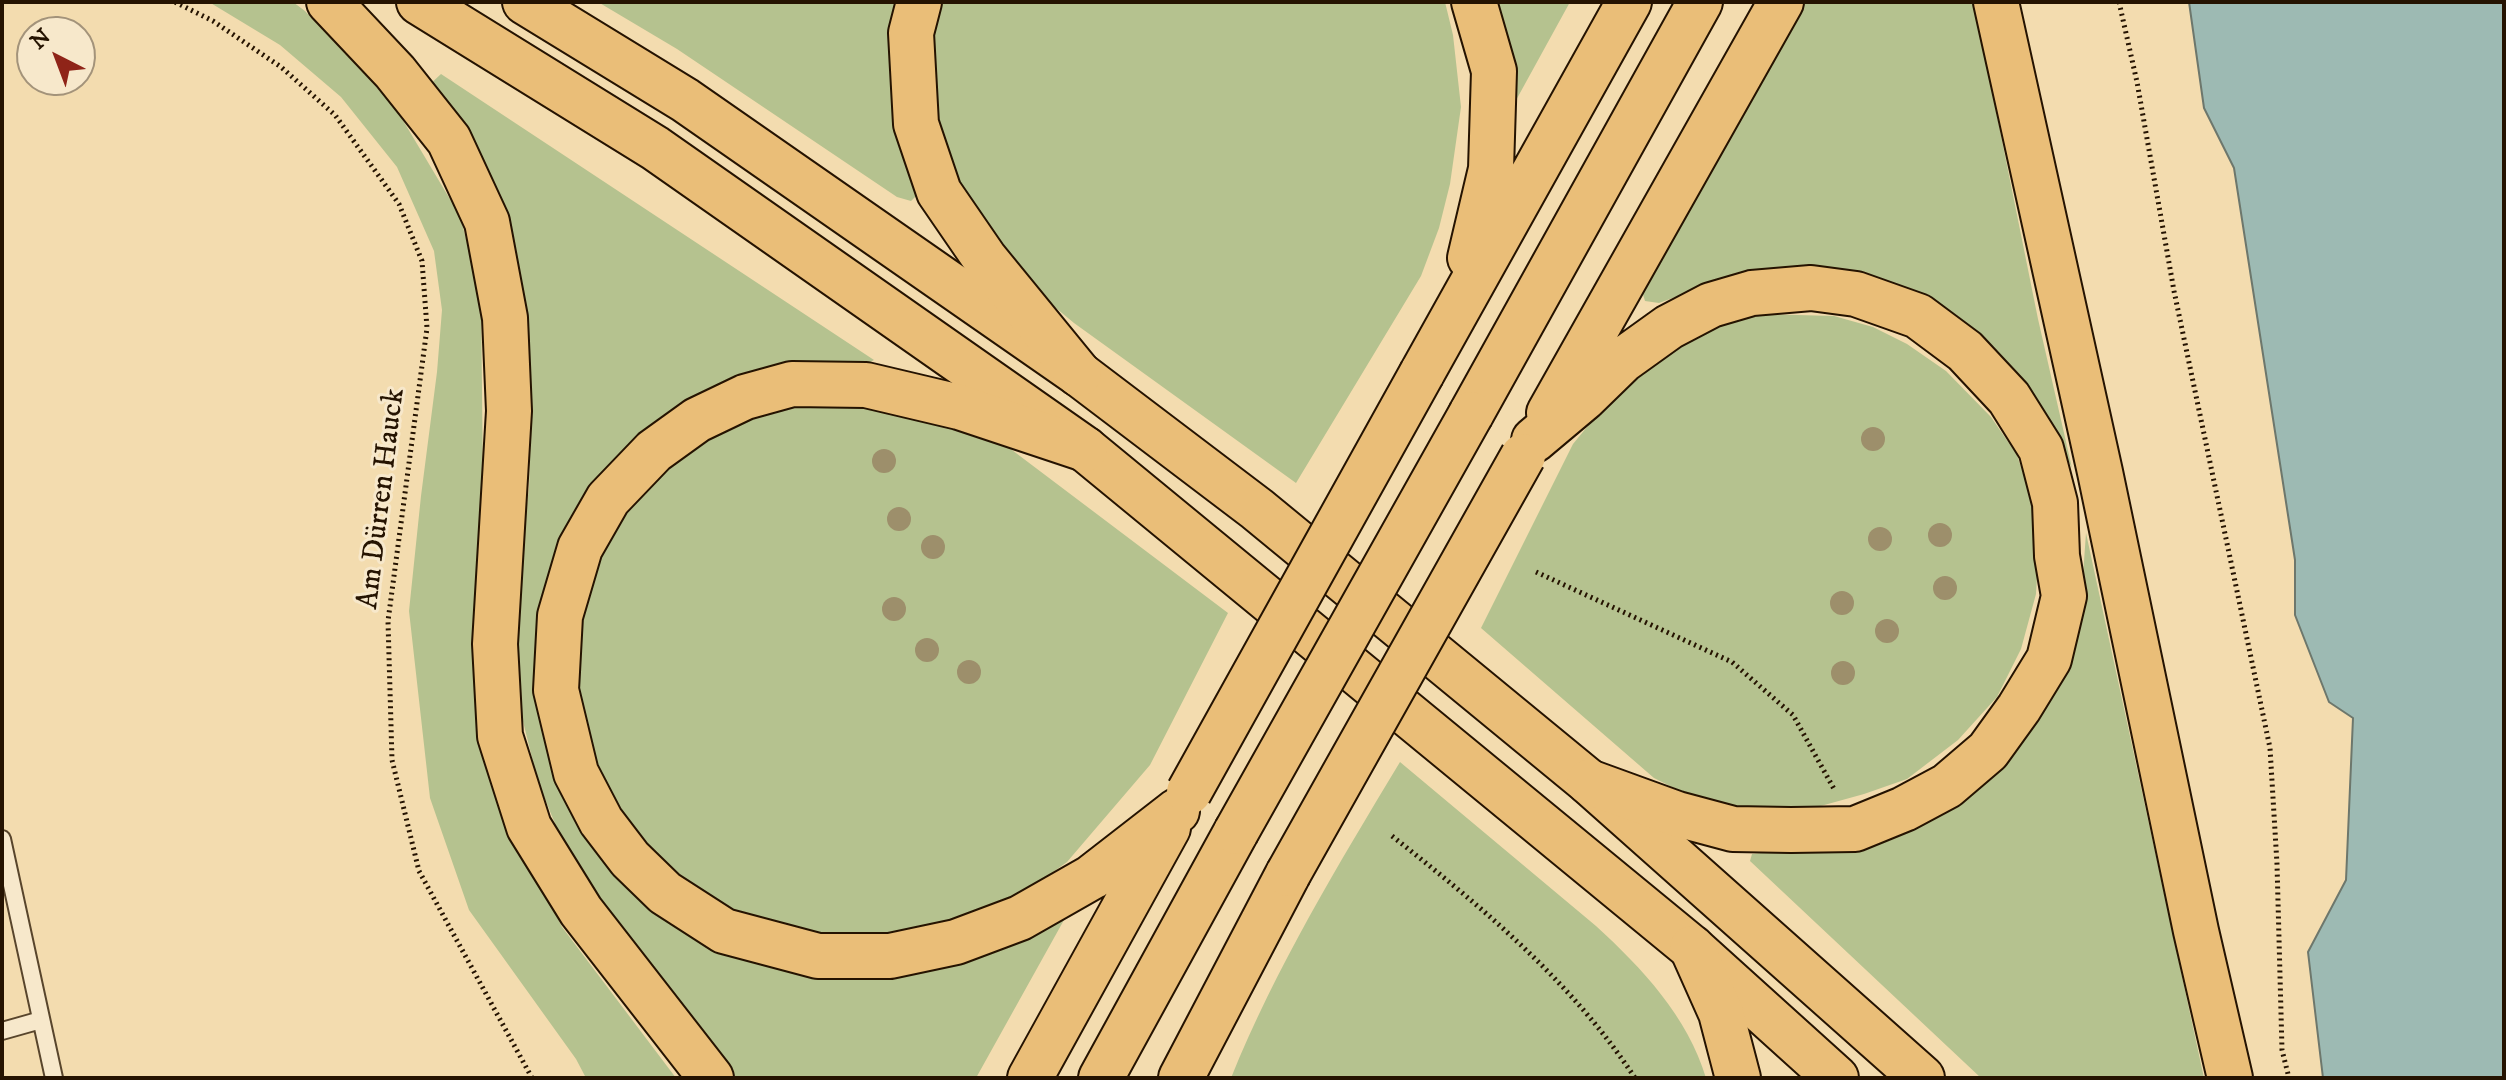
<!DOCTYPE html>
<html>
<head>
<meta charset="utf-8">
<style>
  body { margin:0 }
  #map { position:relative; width:2506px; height:1080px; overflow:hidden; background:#f3dcaf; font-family:"IM FELL DW Pica",serif }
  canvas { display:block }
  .frame { position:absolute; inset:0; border:4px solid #251301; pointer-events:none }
  .north { position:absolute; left:16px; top:16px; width:80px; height:80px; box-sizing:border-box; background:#f7e8cb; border:2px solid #a3937a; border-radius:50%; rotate:318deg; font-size:22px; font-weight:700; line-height:32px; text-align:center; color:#251301 }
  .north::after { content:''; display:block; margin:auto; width:28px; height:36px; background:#8f2418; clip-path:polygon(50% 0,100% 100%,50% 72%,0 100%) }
</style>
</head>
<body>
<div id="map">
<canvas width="2506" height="1080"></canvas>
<div class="frame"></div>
<div class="north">N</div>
</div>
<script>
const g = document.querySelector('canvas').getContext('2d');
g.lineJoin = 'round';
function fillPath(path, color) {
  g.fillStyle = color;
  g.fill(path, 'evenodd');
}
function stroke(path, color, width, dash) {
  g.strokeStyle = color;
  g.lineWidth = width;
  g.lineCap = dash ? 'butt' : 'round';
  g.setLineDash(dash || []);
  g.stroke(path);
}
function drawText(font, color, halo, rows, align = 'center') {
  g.font = font + ' "IM FELL DW Pica",serif';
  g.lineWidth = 6;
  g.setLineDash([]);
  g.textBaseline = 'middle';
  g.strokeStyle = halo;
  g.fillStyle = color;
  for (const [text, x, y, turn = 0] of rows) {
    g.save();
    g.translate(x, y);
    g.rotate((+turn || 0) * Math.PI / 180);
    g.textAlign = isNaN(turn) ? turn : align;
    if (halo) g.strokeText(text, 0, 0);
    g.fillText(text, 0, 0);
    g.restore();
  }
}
fillPath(new Path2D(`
  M209 2H293L305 11 395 107 460 216 481 295 483 482 503 807 562 927 676 1078H586L576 1059 469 910 430 798 409 611 421 496 437 372 442 310 434 251 397 167 341 97 280 45Z
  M598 2H901C883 75 895 119 917 188L916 196 911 201 897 197 677 49Z
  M934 2H1445L1453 35 1461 107 1450 184 1439 228 1421 276 1296 483 1074 323 1033 289 955 188 930 119Z
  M1488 2H1570L1509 113Z
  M1800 2H1974L2038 319 2072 468 2041 408 1814 272 1738 274 1659 303 1645 301 1641 288Z
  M441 74 874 360 854 371 646 438 549 615 601 851 812 969 1069 911 976 1078H721L597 902 556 826 538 782 517 697 516 588 529 488 532 393 516 248 491 184 427 87Z
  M1761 314 1834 316 1873 327 1907 344 1946 371 1991 417 2017 455 2030 495 2039 543 2036 594 2021 649 1997 697 1958 740 1907 779 1864 794 1799 812 1742 810 1694 798 1654 778 1481 628 1573 444 1610 399 1657 357 1705 331Z
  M866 397 960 426 1008 447 1228 613 1150 765 1067 862 1025 892 978 913 919 928 843 938 773 930 706 898 665 874 590 771 569 687 591 551 660 460 756 407Z
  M2086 533 2204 1078H1981L1750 861 1752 854 1761 853H1829L1882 838 1934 815 2081 604Z
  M1400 762 1596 926C1642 968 1688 1017 1706 1078H1231C1276 967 1338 865 1400 762Z`), '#b5c28f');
const water = new Path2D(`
  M2189 2H2504V1078H2323L2308 952 2346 880 2353 718 2329 702 2295 615V560L2234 168 2204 108Z`);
fillPath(water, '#9dbab3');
stroke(water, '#6d776c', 2);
const service = new Path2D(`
  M2 839 54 1078
  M2 1031 41 1020`);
const trunk = new Path2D(`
  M419 2 655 148 1085 449 1692 948 1836 1078
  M525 2 685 100 1079 374 1257 509 1589 782 1922 1078`);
const motorway = new Path2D(`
  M329 2 395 72 449 140 487 222 505 318 509 411 495 644 500 736 529 827 581 911 711 1078
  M919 2 911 33 916 124 939 192 985 259 1079 374
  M1996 2 2100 472 2196 931 2230 1078
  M1470 258 1491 169 1494 71 1474 2
  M1422 373 1629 2
  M1549 413 1781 2
  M1471 414 1700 2
  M1534 440 1584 398 1623 360 1669 327 1711 305 1752 293 1811 288 1856 294 1918 316 1965 351 2009 398 2041 449 2055 503 2057 556 2064 596 2049 659 2019 708 1988 751 1947 786 1904 809 1855 829 1791 830 1733 829 1677 814 1589 782
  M1085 449 959 407 866 385 792 384 745 397 697 420 654 451 608 499 580 548 560 616 556 690 576 773 601 821 630 859 665 893 724 931 818 956H890L956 942 1020 918 1092 877 1177 811
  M1692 948 1721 1013 1738 1078
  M1030 1078 1168 828
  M1101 1078 1236 832
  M1181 1078 1288 874`);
stroke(service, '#58452c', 20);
stroke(trunk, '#251301', 48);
stroke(motorway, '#251301', 48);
stroke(new Path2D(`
  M175 2 213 21 281 67 335 115 399 204 422 261 427 328 388 621 392 760 419 871 532 1078
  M2119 2 2137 82 2174 291 2270 748 2277 864 2282 1050 2289 1078
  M1536 572 1732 662 1793 715 1834 789
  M1392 836C1482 907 1572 982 1635 1078`), '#251301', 5, [2, 4]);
stroke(service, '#f7e8cb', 16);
stroke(trunk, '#eabe78', 44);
stroke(motorway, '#eabe78', 44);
const motorwayBridge = new Path2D(`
  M1189 792 1422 373
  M1236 832 1471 414
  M1288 874 1523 456`);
stroke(motorwayBridge, '#251301', 48, []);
stroke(motorwayBridge, '#eabe78', 44);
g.fillStyle = '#9d8f6b';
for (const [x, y] of [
  [1873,439],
  [884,461],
  [899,519],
  [1940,535],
  [1880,539],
  [933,547],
  [1945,588],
  [1842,603],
  [894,609],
  [1887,631],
  [927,650],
  [969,672],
  [1843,673]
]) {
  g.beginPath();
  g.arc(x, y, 12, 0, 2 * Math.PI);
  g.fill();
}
drawText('30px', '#251301', '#f7e8cb', [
  ["Am Dürren Hauck",383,499,-83]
]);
</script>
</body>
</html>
